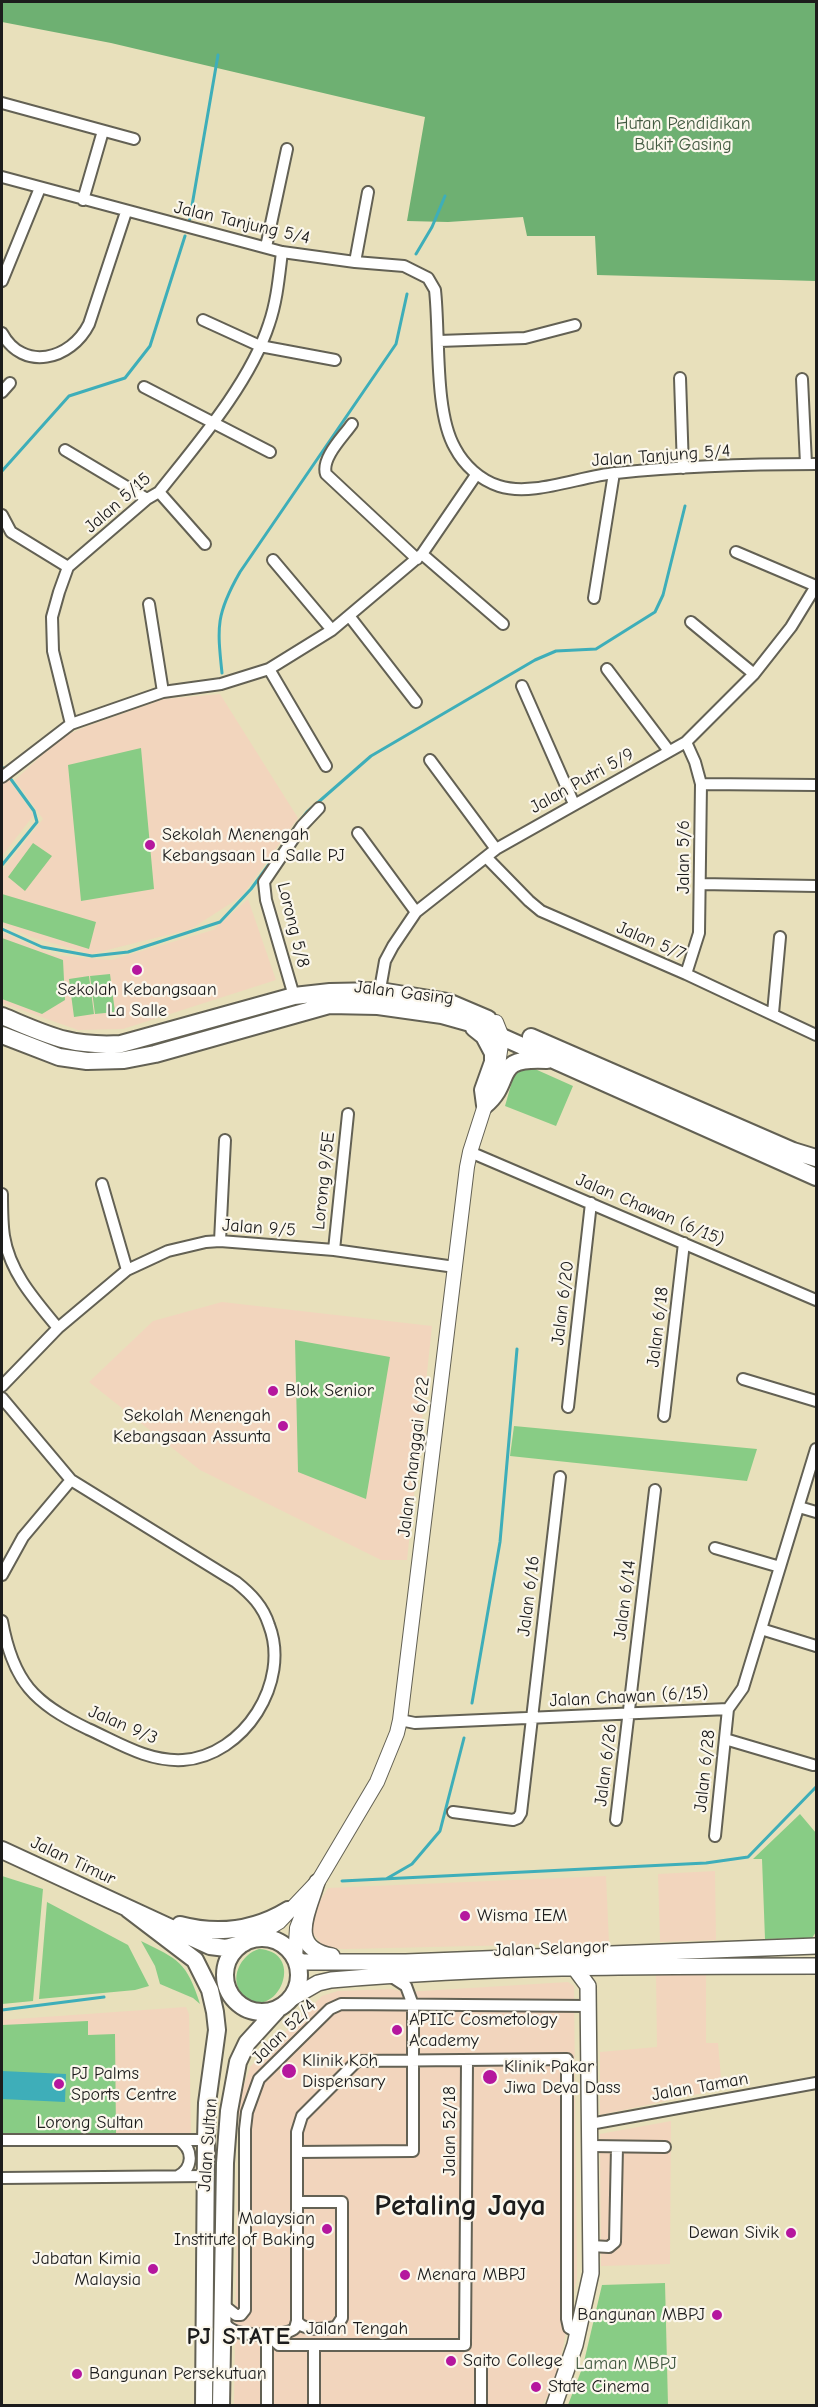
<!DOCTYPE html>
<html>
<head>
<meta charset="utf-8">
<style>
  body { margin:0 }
  #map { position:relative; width:818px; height:2407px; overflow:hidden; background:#e8e0bb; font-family:"Comic Neue",sans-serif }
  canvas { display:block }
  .frame { position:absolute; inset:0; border:3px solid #1c1c1c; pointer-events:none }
</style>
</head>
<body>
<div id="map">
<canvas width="818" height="2407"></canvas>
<div class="frame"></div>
</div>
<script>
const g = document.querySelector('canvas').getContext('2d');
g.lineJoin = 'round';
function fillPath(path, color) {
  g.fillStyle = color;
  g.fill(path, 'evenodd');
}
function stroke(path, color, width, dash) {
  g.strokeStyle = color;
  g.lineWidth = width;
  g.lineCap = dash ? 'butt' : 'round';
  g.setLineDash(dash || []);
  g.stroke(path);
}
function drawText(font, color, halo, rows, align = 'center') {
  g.font = font + ' "Comic Neue",sans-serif';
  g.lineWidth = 4.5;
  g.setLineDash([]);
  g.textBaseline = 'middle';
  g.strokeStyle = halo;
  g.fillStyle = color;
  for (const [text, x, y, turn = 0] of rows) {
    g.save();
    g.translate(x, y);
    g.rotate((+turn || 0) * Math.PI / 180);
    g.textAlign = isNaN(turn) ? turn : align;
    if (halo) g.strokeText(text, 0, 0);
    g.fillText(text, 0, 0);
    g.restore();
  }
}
fillPath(new Path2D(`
  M220 694 298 818 242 896 191 929 91 954 31 937 2 924V871L43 819 15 780 62 737 85 727 164 699Z
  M8 778 34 815 2 856V785Z
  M248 899 276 980 123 1029 78 1030 2 1003V932L53 955 111 960 213 930Z
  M222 1302 432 1326 407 1560H381L200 1470 89 1382 153 1321Z
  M715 1871 716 1940 660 1942 658 1874Z
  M606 1876 609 1943 344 1949 330 1948 321 1944 310 1930 315 1909 328 1888Z
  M656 1975H706V2043H718L722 2089 600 2115V2052L657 2047Z
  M568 1982 574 1986 577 2278 556 2382 542 2405 234 2406 239 2100 250 2067 322 1996 338 1991 391 1989 405 1992Z
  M186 2007 189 2014 191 2136 2 2137V2020Z
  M671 2121 670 2264 601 2266 600 2134Z`), '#f2d5bd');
fillPath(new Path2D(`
  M141 748 154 889 81 901 68 765Z
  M33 843 52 856 25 891 8 877Z
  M2 894 96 922 89 949 2 922Z
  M2 938 63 960 65 1000 42 1014 2 999Z
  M110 974 115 1012 95 1014 90 976Z
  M89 976 94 1014 74 1017 69 979Z
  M526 1065 573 1086 556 1126 505 1106 515 1071Z
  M295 1340 390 1357 366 1499 298 1472Z
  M514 1426 757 1449 747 1481 510 1456Z
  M800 1814 816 1833V1932L812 1938 765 1939 762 1859H753Z
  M2 1876 43 1889 33 2001 2 2004Z
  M47 1902 128 1945 149 1986 135 1990 39 1999Z
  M141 1941C178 1959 187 1962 200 2004L193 1998 160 1984 155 1966Z
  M259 1949C308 1952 276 2024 244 1996 227 1980 241 1954 259 1949Z
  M88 2021V2035L115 2034 116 2134 2 2136V2025Z
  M665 2283 668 2405H568L583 2366 602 2285Z`), '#88cc85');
fillPath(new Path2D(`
  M2 2H816V281L597 275 595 236H527L523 217 448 222 407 221 425 117 111 43 2 22Z`), '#6eb072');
fillPath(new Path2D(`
  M2 2071 66 2074 65 2102 2 2099Z`), '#3eaeb9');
stroke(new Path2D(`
  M189 223 218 55
  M416 254 432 227 445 196
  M2 471 69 396 125 378 150 346 185 236
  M222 673C217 626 216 614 240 572L396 344 407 294
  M2 767 34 811 37 822 2 865
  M300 821 307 812 371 756 535 660 556 651 596 649 655 612 663 595 685 506
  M2 929 42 947 92 956 128 952 220 922 251 889 286 841
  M472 1703 500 1542 517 1349
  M386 1879 412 1864 440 1831 464 1738
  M342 1881 706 1863 748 1857 816 1787
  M2 2010 104 1997`), '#3eaeb9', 3);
const minor = new Path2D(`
  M2 103 134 139
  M2 177 282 252 355 262 404 266 428 278 435 290C440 334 434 412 455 448 464 465 480 480 499 486 533 497 580 476 616 473 682 466 750 464 816 464
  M83 200 103 131
  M266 247 287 149
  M355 262 368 192
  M2 281 40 188
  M203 320 260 346 335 360
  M2 333C23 372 71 360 89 324L126 212
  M439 341 525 338 575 325
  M680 378 683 468
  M802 379 806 464
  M144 387 270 452
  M2 392 10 383
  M352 424C343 437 321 458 326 474L417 559
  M65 450 147 499
  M159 492 205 544
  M2 515 11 532 68 567
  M736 552 816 586
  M422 554 503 624
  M273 560 332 630
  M594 598 614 473
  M149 604 163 692
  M350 617 416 702
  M691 622 754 674
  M269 669 326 766
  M607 669 669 751
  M522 686 574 804
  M71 724 53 651 52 617 59 592 68 567 147 499 159 492C197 444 250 383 269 324 277 301 279 276 282 252
  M686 742 695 762 701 784 699 933 686 974
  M430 760 496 849
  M2 777 71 724 163 692 221 684 269 669 332 630 422 554 476 475
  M701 784 816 785
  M358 833 416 912
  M487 858 529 901 541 911 686 974 816 1035
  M700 884 816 886
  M379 995 385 961 393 946 416 912 496 849 686 742 754 674 791 627 816 586
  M294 996 266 900 264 882 302 826 319 808
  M773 1013 780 937
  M470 1152 816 1300
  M102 1184 127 1270
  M2 1194C2 1208 2 1223 4 1236 10 1273 35 1300 58 1328
  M220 1241 225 1140
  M334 1250 348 1114
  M743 1379 816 1401
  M2 1386 58 1328 127 1270 168 1251 206 1242 220 1241 334 1250 455 1267
  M2 1398 71 1480 236 1582C251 1594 263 1606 269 1625 291 1682 244 1756 183 1760 148 1762 119 1743 88 1729 34 1703 13 1682 2 1621
  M568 1407 591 1203
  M664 1416 684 1243
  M799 1507 816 1512
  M715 1548 780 1567
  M2 1575 23 1537 71 1480
  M761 1629 816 1646
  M400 1720 415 1723 728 1709 743 1688 816 1449
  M725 1739 813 1765
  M453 1812 513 1820 518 1818 521 1813 560 1477
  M616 1820 655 1490
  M715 1836 728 1709
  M590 2124 816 2083
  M2 2140H206
  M591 2146 665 2147
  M297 2152 413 2151V2005L406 1986 389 1975
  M178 2176C193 2168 194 2150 179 2140
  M2 2178 205 2176
  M297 2202H342V2318L336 2327C325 2329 304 2332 297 2321
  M591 2246 609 2247 615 2242 617 2147
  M222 2304 236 2315H241L245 2310V2129L247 2112 259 2079 330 2009 341 2004 589 2006
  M222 2320C225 2324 228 2328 233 2330 243 2336 287 2337 295 2328L297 2321V2132L302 2116 357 2061 567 2059V2319L569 2328 578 2333
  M267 2334 279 2345H465L467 2061
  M267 2406V2334
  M314 2406V2345
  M481 2406V2368`);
const tertiary = new Path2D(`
  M496 1022 502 1037 497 1072
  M313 1890 377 1782 397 1733 400 1720 467 1167 470 1152 488 1096
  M251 1939 279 1922 317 1882
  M295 1958 297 1928 304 1910`);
const secondary = new Path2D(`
  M317 1882C308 1913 287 1948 332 1956
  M295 1958 302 1962H406L816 1946
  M292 1998 318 1983 331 1980C492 1966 654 1966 816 1966
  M554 2406 575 2345 591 2273 588 1986 574 1967`);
const primary = new Path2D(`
  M2 1016C48 1035 69 1047 121 1044L294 996 330 992 380 991 448 1002 488 1019
  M474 1028 484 1036 493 1053V1062L483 1090 485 1105
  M2 1035 59 1057 87 1061 124 1060 155 1054 329 1005 378 1006 442 1015 467 1022 502 1037 816 1177
  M531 1037 793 1151 816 1158
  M485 1105C515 1080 490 1057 547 1060
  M2 1850 210 1946 226 1948 244 1943
  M128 1909 195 1960 210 1990 215 2012 217 2030 207 2103 206 2140 204 2406
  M180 1925C218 1935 255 1930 288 1910
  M225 1975a37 37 0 1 1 74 0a37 37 0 1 1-74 0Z
  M221 2406 225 2163 229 2111 238 2062 247 2043 277 2010`);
stroke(minor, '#636154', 14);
stroke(tertiary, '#636154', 16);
stroke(secondary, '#636154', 18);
stroke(primary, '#636154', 20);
stroke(minor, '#fff', 10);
stroke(tertiary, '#fff', 14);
stroke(secondary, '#fff', 15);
stroke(primary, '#fff', 16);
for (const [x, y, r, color] of [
  [150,845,6,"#b5179e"],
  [137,970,6,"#b5179e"],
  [273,1391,6,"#b5179e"],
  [283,1426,6,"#b5179e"],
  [465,1916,6,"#b5179e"],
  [397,2030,6,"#b5179e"],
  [289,2071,8,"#b5179e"],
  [490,2077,8,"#b5179e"],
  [59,2084,6,"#b5179e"],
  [327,2229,6,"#b5179e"],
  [791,2233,6,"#b5179e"],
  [153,2269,6,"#b5179e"],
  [405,2275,6,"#b5179e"],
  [717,2315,6,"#b5179e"],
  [451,2361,6,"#b5179e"],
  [77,2374,6,"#b5179e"],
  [536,2387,6,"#b5179e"]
]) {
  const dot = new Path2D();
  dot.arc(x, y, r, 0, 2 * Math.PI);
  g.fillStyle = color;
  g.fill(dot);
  stroke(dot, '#fbf7ec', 2);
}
drawText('18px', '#425a41', '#fbf7ec', [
  ["Hutan Pendidikan",683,124],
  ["Bukit Gasing",683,145],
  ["Laman MBPJ",626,2364]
]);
drawText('18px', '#1c1c1c', '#fbf7ec', [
  ["Jalan Tanjung 5/4",242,223,13],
  ["Jalan Tanjung 5/4",661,456,-4],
  ["Jalan 5/15",118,503,-41],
  ["Jalan Putri 5/9",582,781,-29],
  ["Jalan 5/6",684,857,-90],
  ["Lorong 5/8",293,925,76],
  ["Jalan 5/7",651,941,23],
  ["Jalan Gasing",404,993,7],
  ["Lorong 9/5E",324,1181,-84],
  ["Jalan Chawan (6/15)",650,1210,23],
  ["Jalan 9/5",259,1228,4],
  ["Jalan 6/20",563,1303,-83],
  ["Jalan 6/18",658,1327,-83],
  ["Jalan Changgai 6/22",414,1457,-83],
  ["Jalan 6/16",529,1596,-83],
  ["Jalan 6/14",625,1600,-83],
  ["Jalan Chawan (6/15)",629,1697,-3],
  ["Jalan 9/3",123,1725,23],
  ["Jalan 6/26",606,1765,-83],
  ["Jalan 6/28",705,1771,-84],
  ["Jalan Timur",73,1861,25],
  ["Jalan Selangor",551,1949,-2],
  ["Jalan 52/4",284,2032,-45],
  ["Jalan Taman",700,2087,-10],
  ["Lorong Sultan",90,2123],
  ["Jalan 52/18",450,2131,-90],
  ["Jalan Sultan",208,2145,-86],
  ["Jalan Tengah",357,2329]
]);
drawText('18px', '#1c1c1c', '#fbf7ec', [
  ["Sekolah Menengah",162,835],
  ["Kebangsaan La Salle PJ",162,856],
  ["Sekolah Kebangsaan",137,990,"center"],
  ["La Salle",137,1011,"center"],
  ["Blok Senior",285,1391],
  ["Sekolah Menengah",271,1416,"right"],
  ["Kebangsaan Assunta",271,1437,"right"],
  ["Wisma IEM",477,1916],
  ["APIIC Cosmetology",409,2020],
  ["Academy",409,2041],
  ["Klinik Koh",302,2061],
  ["Dispensary",302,2082],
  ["Klinik Pakar",504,2067],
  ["Jiwa Deva Dass",504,2088],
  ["PJ Palms",71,2074],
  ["Sports Centre",71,2095],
  ["Malaysian",315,2219,"right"],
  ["Institute of Baking",315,2240,"right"],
  ["Dewan Sivik",779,2233,"right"],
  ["Jabatan Kimia",141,2259,"right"],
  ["Malaysia",141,2280,"right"],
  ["Menara MBPJ",417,2275],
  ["Bangunan MBPJ",705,2315,"right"],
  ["Saito College",463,2361],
  ["Bangunan Persekutuan",89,2374],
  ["State Cinema",548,2387]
], 'left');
g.letterSpacing = '1.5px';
drawText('bold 24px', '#1c1c1c', '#fbf7ec', [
  ["PJ STATE",239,2337]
]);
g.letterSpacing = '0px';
drawText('bold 30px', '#1c1c1c', '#fbf7ec', [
  ["Petaling Jaya",460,2207]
]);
</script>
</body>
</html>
